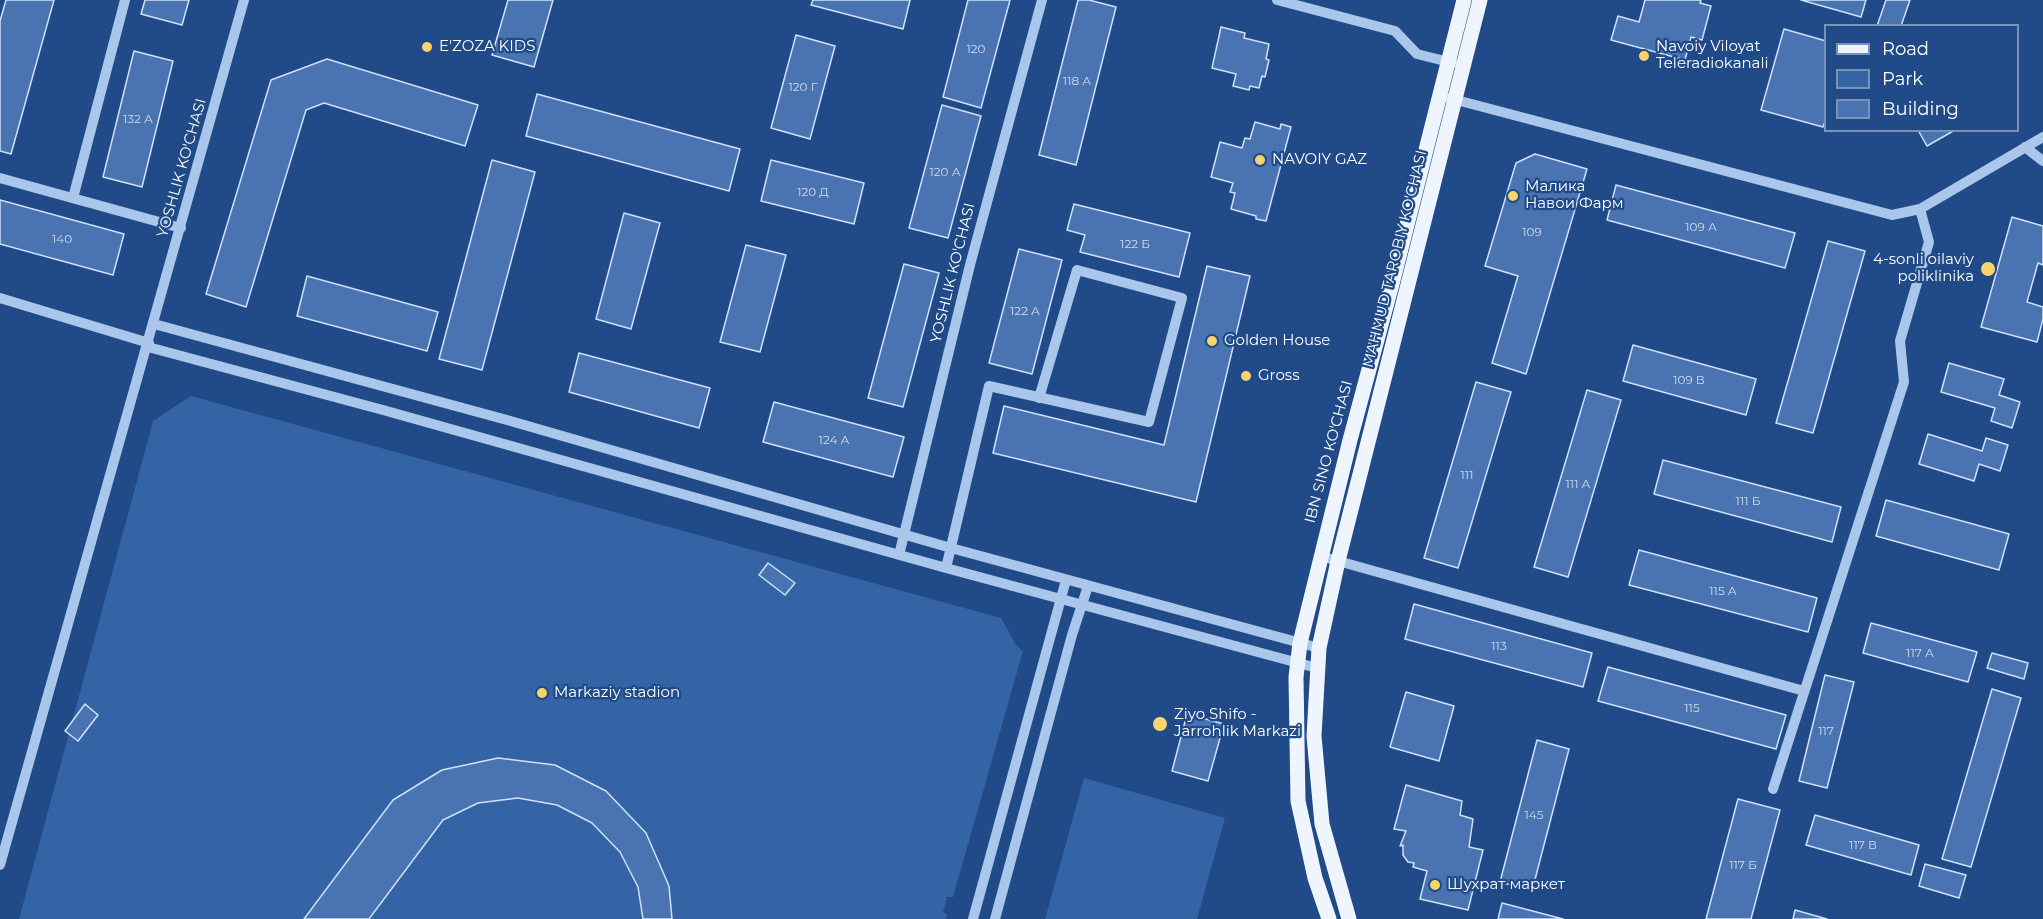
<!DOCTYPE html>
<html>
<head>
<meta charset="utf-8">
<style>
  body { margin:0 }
  #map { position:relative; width:2043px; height:919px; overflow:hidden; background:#204a88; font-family:Montserrat,sans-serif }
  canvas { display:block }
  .legend { position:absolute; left:1824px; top:24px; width:195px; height:108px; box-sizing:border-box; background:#204a88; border:2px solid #7992b8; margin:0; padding:8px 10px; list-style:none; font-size:18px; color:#fff }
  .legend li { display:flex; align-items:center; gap:12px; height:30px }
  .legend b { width:30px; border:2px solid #7992b8 }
</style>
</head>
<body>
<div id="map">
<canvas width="2043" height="919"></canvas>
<ul class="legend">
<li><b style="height:8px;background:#eff5fe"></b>Road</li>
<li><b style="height:16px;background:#3463a6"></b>Park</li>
<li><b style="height:16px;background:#4973b1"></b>Building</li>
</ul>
</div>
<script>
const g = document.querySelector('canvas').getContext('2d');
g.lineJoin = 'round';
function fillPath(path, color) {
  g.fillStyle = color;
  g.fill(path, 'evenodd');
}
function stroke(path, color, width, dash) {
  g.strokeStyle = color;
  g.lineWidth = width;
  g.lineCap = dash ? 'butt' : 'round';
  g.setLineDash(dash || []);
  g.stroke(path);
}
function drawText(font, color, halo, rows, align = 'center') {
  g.font = font + ' Montserrat,sans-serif';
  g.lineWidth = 4.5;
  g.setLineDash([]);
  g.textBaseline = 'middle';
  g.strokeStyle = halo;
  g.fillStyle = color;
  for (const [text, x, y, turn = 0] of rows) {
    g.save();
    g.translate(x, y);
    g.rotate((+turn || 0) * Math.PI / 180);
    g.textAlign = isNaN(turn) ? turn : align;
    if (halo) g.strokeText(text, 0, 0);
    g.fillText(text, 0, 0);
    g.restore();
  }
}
fillPath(new Path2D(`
  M191 396 1001 618 1016 645 1023 651 953 897H947L943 912 947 914 946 919H19L153 421Z
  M1084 778 1225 818 1197 919H1045Z`), '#3463a6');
const building = new Path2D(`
  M6 0H54L11 154 0 151V21Z
  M145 0H189L182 25 141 14Z
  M508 0H553L534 67 492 55Z
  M813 0H910L903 29 811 5Z
  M968 0H1010L981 108 943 97Z
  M1078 0H1089L1116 7 1076 165 1039 155Z
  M1645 0H1701L1700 3 1711 6 1702 40 1691 37 1685 60 1611 40 1618 16 1639 22Z
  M1801 0H1866L1861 17Z
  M1886 0H1910L1901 26H1877Z
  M1221 27 1245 33 1244 38 1269 44 1266 59 1269 60 1265 77 1262 76 1259 88 1250 86 1249 90 1233 86 1236 74 1212 68Z
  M1784 29 1826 41V119L1823 127 1761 110Z
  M796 35 835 46 810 139 771 128Z
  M134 51 173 61 142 187 103 177Z
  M327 59 478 105 465 146 324 103 306 110 246 307 206 294 271 80Z
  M537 94 740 149 729 191 526 136Z
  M942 105 981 116 948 238 909 228Z
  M1255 122 1280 129 1281 124 1291 127 1266 221 1256 219V216L1231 209 1235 193 1230 192 1233 183 1211 177 1220 142 1242 148 1245 138 1250 139Z
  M1918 130H1955L1927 146Z
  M1535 154 1587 169 1526 374 1492 363 1518 276 1485 266 1516 163Z
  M492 160 535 172 482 370 439 359Z
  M771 160 864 183 854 224 761 201Z
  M1616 185 1795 233 1785 268 1607 220Z
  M0 200 124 234 113 275 0 244Z
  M1074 204 1190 233 1179 277 1080 252 1085 235 1067 230Z
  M624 213 660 223 631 329 596 319Z
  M2012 217 2043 226V265L2038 263 2027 302 2043 307V319L2037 342 1981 327Z
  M1828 241 1865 251 1813 433 1776 423Z
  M746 245 786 255 760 352 720 342Z
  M1019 249 1062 260 1032 374 989 363Z
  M904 264 939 273 903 407 868 398Z
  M1207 266 1250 276 1196 502 993 453 1004 406 1164 445Z
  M307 276 438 312 427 351 297 316Z
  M1633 345 1756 379 1746 415 1623 381Z
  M579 353 710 388 699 428 569 392Z
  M1949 363 2004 379 1999 395 2020 402 2012 428 1991 421 1995 408 1941 392Z
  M1476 382 1511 392 1458 568 1424 558Z
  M1587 390 1621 400 1568 577 1534 567Z
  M774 402 904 437 893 477 763 442Z
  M1928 434 1982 451 1986 438 2008 445 2000 471 1979 464 1974 481 1919 464Z
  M1663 460 1841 507 1832 542 1654 494Z
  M1886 500 2009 534 1999 570 1876 536Z
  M1639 550 1817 598 1808 632 1629 585Z
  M768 563 795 583 785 595 759 575Z
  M1414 604 1592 653 1583 687 1405 639Z
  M1871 623 1977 652 1968 682 1863 653Z
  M1992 653 2028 663 2024 679 1987 668Z
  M1608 667 1786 715 1776 749 1598 701Z
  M1825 675 1854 682 1827 788 1799 781Z
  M1992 689 2021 698 1971 867 1942 859Z
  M1406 692 1454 706 1439 761 1390 747Z
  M85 704 98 715 78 741 65 731Z
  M1187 714 1224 724 1208 781 1172 771Z
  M1537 740 1569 749 1532 891 1500 882Z
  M498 758 555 765 606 791 646 833 669 886 672 919H643L638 887 620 852 592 823 557 805 518 798 478 803 443 820 369 919H304L393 800 442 770Z
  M1406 785 1462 801 1460 815 1473 819 1469 847 1483 850 1468 910 1420 899 1427 871 1413 867 1414 863 1408 862 1403 855V845L1400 846 1406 831 1394 829Z
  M1738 799 1780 810 1751 919H1706Z
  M1815 815 1919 845 1911 875 1806 845Z
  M1925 864 1966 875 1959 898 1919 886Z
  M1502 903 1563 919H1498Z
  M1795 910 1827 919H1793Z`);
fillPath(building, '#4973b1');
stroke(building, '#d0e1f8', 1.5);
stroke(new Path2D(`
  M1277 0 1395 31 1417 54 1453 63
  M1449 98 1892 215 1920 209 2043 137
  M2025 147 2043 161
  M0 178 181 228
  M73 198 125 0
  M0 298 149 343
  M154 324 507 420 951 548 1319 648
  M148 347 383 410 946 568 1317 668
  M899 555 970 265 1042 0
  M1320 556 1804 691
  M946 568 989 386 1149 422 1182 298 1077 270 1039 398
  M1773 789 1904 382 1900 341 1929 242 1920 209
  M0 865 244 0
  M973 919 1066 580
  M995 919 1072 635 1088 586`), '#abc6eb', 10);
stroke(new Path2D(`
  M1329 919 1315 878 1298 801 1296 677 1300 643 1350 440 1392 284 1464 0
  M1349 919 1322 824 1314 736 1319 648 1338 561 1480 0`), '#eff5fe', 15);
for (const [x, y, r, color] of [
  [427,47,6,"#f8d46c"],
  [1644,56,6,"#f8d46c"],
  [1260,160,6,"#f8d46c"],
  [1513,196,6,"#f8d46c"],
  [1988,269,8,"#f8d46c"],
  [1212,341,6,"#f8d46c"],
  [1246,376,6,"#f8d46c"],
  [542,693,6,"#f8d46c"],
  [1160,724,8,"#f8d46c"],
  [1435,885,6,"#f8d46c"]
]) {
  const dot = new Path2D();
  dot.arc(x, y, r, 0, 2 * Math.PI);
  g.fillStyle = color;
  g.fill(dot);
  stroke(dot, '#204a88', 2);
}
drawText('12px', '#d2dcec', null, [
  ["120",976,49],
  ["118 А",1077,81],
  ["120 Г",803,87],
  ["132 А",138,119],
  ["120 А",945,172],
  ["120 Д",813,192],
  ["109 А",1701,227],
  ["109",1532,232],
  ["140",62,239],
  ["122 Б",1135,244],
  ["122 А",1025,311],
  ["109 В",1689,380],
  ["124 А",834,440],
  ["111",1467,475],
  ["111 А",1578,484],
  ["111 Б",1748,501],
  ["115 А",1723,591],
  ["113",1499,646],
  ["117 А",1920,653],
  ["115",1692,708],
  ["117",1826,731],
  ["145",1534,815],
  ["117 В",1863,845],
  ["117 Б",1743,865]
]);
drawText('15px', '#fff', '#204a88', [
  ["E'ZOZA KIDS",439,47],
  ["Navoiy Viloyat",1656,47],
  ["Teleradiokanali",1656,64],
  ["NAVOIY GAZ",1272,160],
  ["Малика",1525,187],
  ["Навои Фарм",1525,204],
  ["4-sonli oilaviy",1974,260,"right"],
  ["poliklinika",1974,277,"right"],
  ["Golden House",1224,341],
  ["Gross",1258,376],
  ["Markaziy stadion",554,693],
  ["Ziyo Shifo -",1174,715],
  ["Jarrohlik Markazi",1174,732],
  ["Шухрат маркет",1447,885]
], 'left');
drawText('15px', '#fff', '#204a88', [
  ["YOSHLIK KO'CHASI",182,168,-74],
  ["MAHMUD TAROBIY KO'CHASI",1395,259,-76],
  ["YOSHLIK KO'CHASI",953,273,-76],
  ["IBN SINO KO'CHASI",1329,452,-75]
]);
</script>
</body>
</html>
